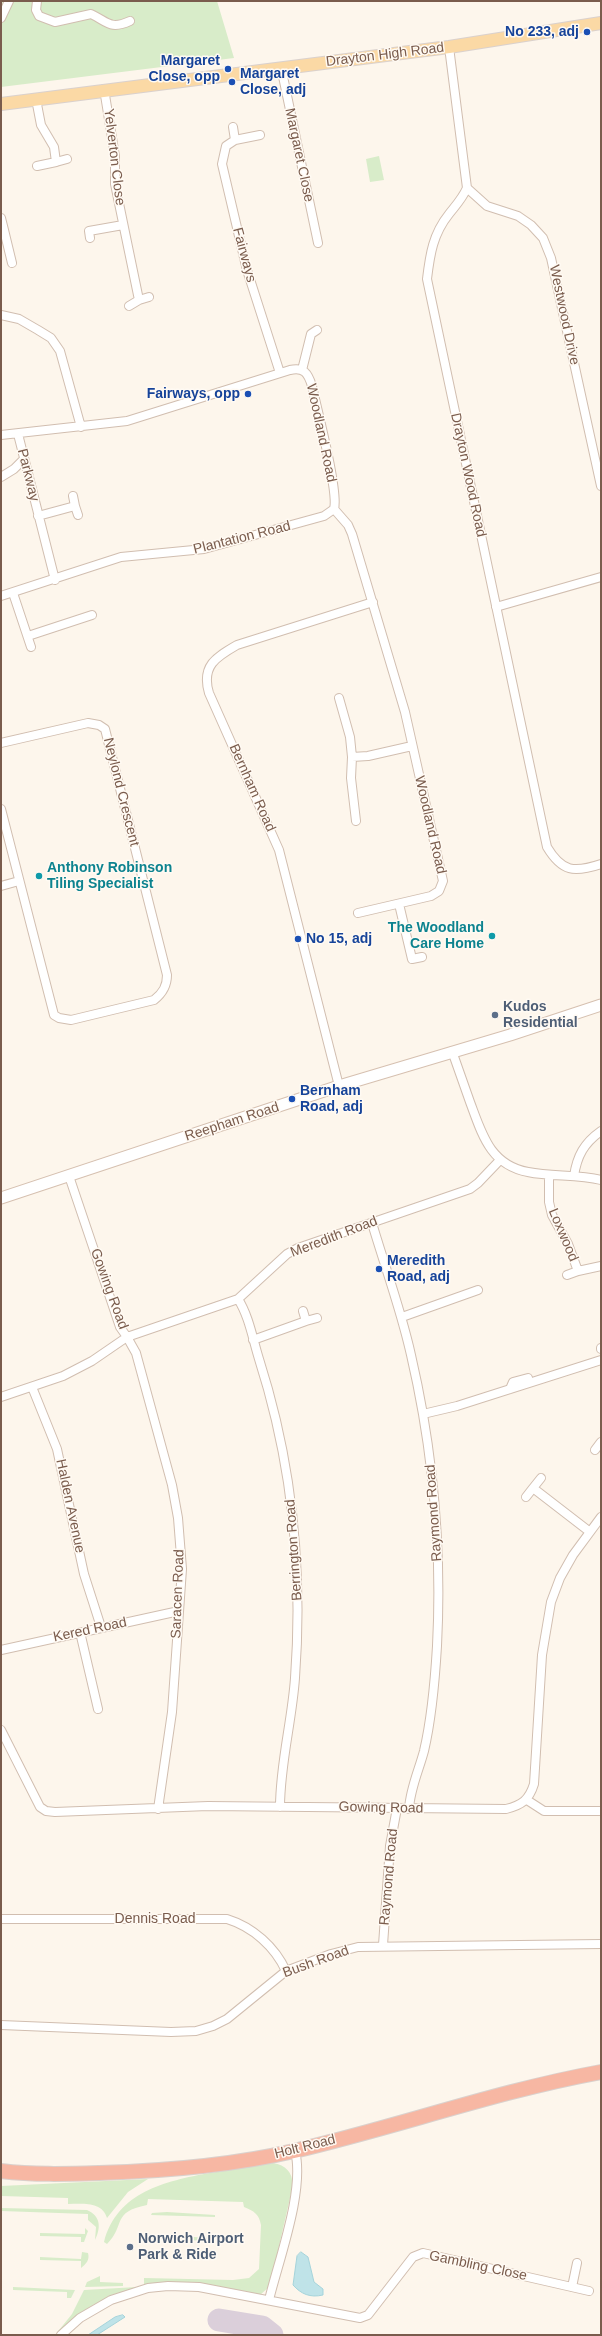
<!DOCTYPE html>
<html>
<head>
<meta charset="utf-8">
<style>
  body { margin:0 }
  #map { position:relative; width:602px; height:2336px; overflow:hidden; background:#fdf6ec; font-family:Arial,sans-serif }
  canvas { display:block }
  .frame { position:absolute; inset:0; border:2px solid #7a5c4d; pointer-events:none }
</style>
</head>
<body>
<div id="map">
<canvas width="602" height="2336"></canvas>
<div class="frame"></div>
</div>
<script>
const g = document.querySelector('canvas').getContext('2d');
g.lineJoin = 'round';
function fillPath(path, color) {
  g.fillStyle = color;
  g.fill(path, 'evenodd');
}
function stroke(path, color, width, dash) {
  g.strokeStyle = color;
  g.lineWidth = width;
  g.lineCap = dash ? 'butt' : 'round';
  g.setLineDash(dash || []);
  g.stroke(path);
}
function drawText(font, color, halo, rows, align = 'center') {
  g.font = font + ' Arial,sans-serif';
  g.lineWidth = 3;
  g.setLineDash([]);
  g.textBaseline = 'middle';
  g.strokeStyle = halo;
  g.fillStyle = color;
  for (const [text, x, y, turn = 0] of rows) {
    g.save();
    g.translate(x, y);
    g.rotate((+turn || 0) * Math.PI / 180);
    g.textAlign = isNaN(turn) ? turn : align;
    if (halo) g.strokeText(text, 0, 0);
    g.fillText(text, 0, 0);
    g.restore();
  }
}
fillPath(new Path2D(`
  M1 1H217L234 58 1 87Z
  M379 156 384 180 370 182 366 159Z
  M273 2163C286 2165 292 2172 293 2185L271 2281 269 2287 260 2295 193 2282 144 2285V2278L233 2280 249 2278 259 2269 261 2225C259 2214 254 2211 244 2207L243 2202 148 2199 147 2205C111 2212 126 2225 107 2244L104 2242C117 2192 165 2181 210 2173 231 2170 252 2166 273 2163Z
  M148 2179 128 2192 107 2218C102 2201 82 2204 68 2204V2198L1 2196V2186Z
  M1 2208 87 2210C101 2216 101 2228 95 2240L96 2227 88 2220V2214L1 2211Z
  M167 2212 215 2215V2217L151 2215 152 2213Z
  M85 2228 88 2231 84 2242H81V2237L40 2236V2233L85 2234Z
  M151 2235 215 2238 214 2241 151 2239Z
  M82 2252 88 2253C90 2260 86 2264 81 2268V2261L40 2260V2257L81 2259Z
  M100 2276V2282L123 2283V2286L85 2287 87 2282Z
  M13 2287 75 2290 71 2298H67V2292L13 2290Z
  M137 2287 93 2305 55 2335 72 2314 84 2290Z`), '#d8ecc9');
const water = new Path2D(`
  M301 2252 308 2257 314 2282 323 2289V2295C310 2298 301 2294 293 2285L297 2256Z
  M123 2315 125 2317 97 2335H88L115 2317Z`);
fillPath(water, '#bfe3e8');
stroke(water, '#a5d3da', 1);
stroke(new Path2D(`
  M219 2320 262 2327 272 2335`), '#dbcfda', 23);
const street = new Path2D(`
  M37 1 36 10 39 16 55 22 91 14C108 22 110 30 130 21
  M1 18 9 1
  M449 47 467 188C462 199 456 205 449 214 433 234 430 254 427 279L547 847C562 872 574 873 601 864
  M281 67 318 243
  M104 89 115 156V184L139 300 129 306
  M36 99 41 125 54 147 56 162 37 166
  M233 127 235 140
  M260 135 235 140 226 146 222 164 247 270 280 373
  M56 162 67 159
  M467 188 487 206 518 216 531 225 543 238 551 258 601 486
  M1 218 4 230
  M1 230H4L12 263
  M90 238 89 231 123 225
  M139 300 149 297
  M1 315 19 319 38 330 51 338 60 351 81 427
  M302 370 311 334 317 330
  M18 434 55 580
  M1 435 127 421 290 370C304 367 308 373 312 386 317 409 339 492 334 509L348 525 352 534 405 712 443 881 439 891 431 896 358 913
  M1 477 14 469 24 459
  M73 496 75 506
  M38 516 75 506 78 515
  M13 593 31 647
  M1 596 121 557 204 549 324 516 334 509
  M496 607 601 577
  M28 636 92 615
  M339 698 350 737 352 757 368 756 412 746
  M1 743 88 723 99 725 105 729 167 975C167 986 163 993 154 1000L71 1020 59 1018 54 1015 1 809
  M352 757 351 778 356 821
  M1 886 19 881
  M399 904 412 959 422 957
  M452 1051C458 1068 464 1085 470 1102 482 1134 490 1165 528 1172 552 1177 577 1174 601 1180
  M339 1086 279 850 209 693C201 666 216 657 237 645L373 602
  M549 1175V1202L552 1215 568 1244 578 1271 567 1275
  M574 1176C577 1156 584 1143 601 1131
  M372 1223C385 1267 401 1310 411 1355 433 1450 442 1549 437 1646 435 1680 432 1717 424 1751 419 1770 410 1789 409 1809
  M578 1271 601 1266
  M238 1299C249 1316 253 1340 259 1359 292 1462 303 1570 295 1678 292 1721 280 1764 280 1807
  M402 1317 478 1290
  M306 1321 317 1318
  M253 1340 306 1321 303 1311
  M601 1348V1349
  M32 1387 57 1449 84 1574 101 1627
  M510 1389 513 1382 528 1378
  M1 1397 63 1376 92 1361 127 1337 120 1327 69 1176
  M423 1414 457 1406 601 1360
  M595 1450 601 1442
  M541 1478 533 1488 590 1532
  M526 1497 533 1488
  M80 1632 98 1709
  M1 1650 179 1611
  M1 1730 40 1807 46 1811 55 1812 208 1806 506 1809C522 1805 529 1800 534 1784L542 1655 551 1602 560 1578 573 1555 601 1517
  M527 1800 544 1811H601
  M158 1809 172 1712 182 1569 178 1518 172 1485 136 1353 127 1337 238 1299 287 1254 298 1248 470 1189 478 1183 500 1160
  M1 1919H227C253 1927 275 1947 286 1971
  M383 1945 390 1846 397 1808
  M1 2025 171 2032 196 2031 213 2026 227 2019 286 1971 331 1954 358 1947 601 1944
  M572 2287 577 2263
  M269 2300C279 2259 305 2190 295 2151
  M61 2335 80 2318 111 2300 148 2288 168 2286 199 2287 360 2318 368 2315 413 2257 423 2253 589 2291`);
const secondary = new Path2D(`
  M1 1198 339 1086 510 1035 601 1005`);
const primary = new Path2D(`
  M1 104 449 47 601 23`);
const highway = new Path2D(`
  M1 2171C34 2175 66 2174 99 2173 165 2171 230 2166 294 2151 397 2127 497 2091 601 2072`);
stroke(street, '#d1beb0', 10);
stroke(secondary, '#d6c0b0', 13);
stroke(primary, '#dad1cd', 14);
stroke(highway, '#dad1cd', 16);
stroke(street, '#fff', 8);
stroke(secondary, '#fff', 11);
stroke(primary, '#fbd9a5', 12);
stroke(highway, '#f7b7a3', 14);
for (const [x, y, r, color] of [
  [587,32,4,"#1a4fb4"],
  [228,69,4,"#1a4fb4"],
  [232,82,4,"#1a4fb4"],
  [248,394,4,"#1a4fb4"],
  [39,876,4,"#0f9aa8"],
  [492,936,4,"#0f9aa8"],
  [298,939,4,"#1a4fb4"],
  [495,1015,4,"#5c6f8a"],
  [292,1099,4,"#1a4fb4"],
  [379,1269,4,"#1a4fb4"],
  [130,2247,4,"#5c6f8a"]
]) {
  const dot = new Path2D();
  dot.arc(x, y, r, 0, 2 * Math.PI);
  g.fillStyle = color;
  g.fill(dot);
  stroke(dot, '#fffaf3', 1.5);
}
drawText('bold 14px', '#164399', '#fffaf3', [
  ["No 233, adj",579,32,"right"],
  ["Margaret",220,61,"right"],
  ["Close, opp",220,77,"right"],
  ["Margaret",240,74],
  ["Close, adj",240,90],
  ["Fairways, opp",240,394,"right"],
  ["No 15, adj",306,939],
  ["Bernham",300,1091],
  ["Road, adj",300,1107],
  ["Meredith",387,1261],
  ["Road, adj",387,1277]
], 'left');
drawText('14px', '#7a5c4d', '#fffaf3', [
  ["Drayton High Road",385,55,-7],
  ["Margaret Close",299,155,78],
  ["Yelverton Close",114,157,83],
  ["Fairways",244,255,75],
  ["Westwood Drive",564,315,78],
  ["Woodland Road",321,433,78],
  ["Parkway",28,475,76],
  ["Drayton Wood Road",468,475,78],
  ["Plantation Road",242,538,-14],
  ["Bernham Road",252,788,66],
  ["Neylond Crescent",121,792,76],
  ["Woodland Road",430,825,77],
  ["Reepham Road",232,1122,-18],
  ["Loxwood",563,1235,67],
  ["Meredith Road",334,1237,-21],
  ["Gowing Road",109,1289,70],
  ["Halden Avenue",70,1506,78],
  ["Raymond Road",434,1513,-94],
  ["Berrington Road",294,1550,-94],
  ["Saracen Road",178,1594,-88],
  ["Kered Road",90,1630,-12],
  ["Gowing Road",381,1808,1],
  ["Raymond Road",389,1877,-85],
  ["Dennis Road",155,1919],
  ["Bush Road",316,1962,-20],
  ["Holt Road",305,2147,-14],
  ["Gambling Close",478,2266,12]
]);
drawText('bold 14px', '#0d838f', '#fffaf3', [
  ["Anthony Robinson",47,868],
  ["Tiling Specialist",47,884],
  ["The Woodland",484,928,"right"],
  ["Care Home",484,944,"right"]
], 'left');
drawText('bold 14px', '#4e5e75', '#fffaf3', [
  ["Kudos",503,1007],
  ["Residential",503,1023],
  ["Norwich Airport",138,2239],
  ["Park & Ride",138,2255]
], 'left');
</script>
</body>
</html>
